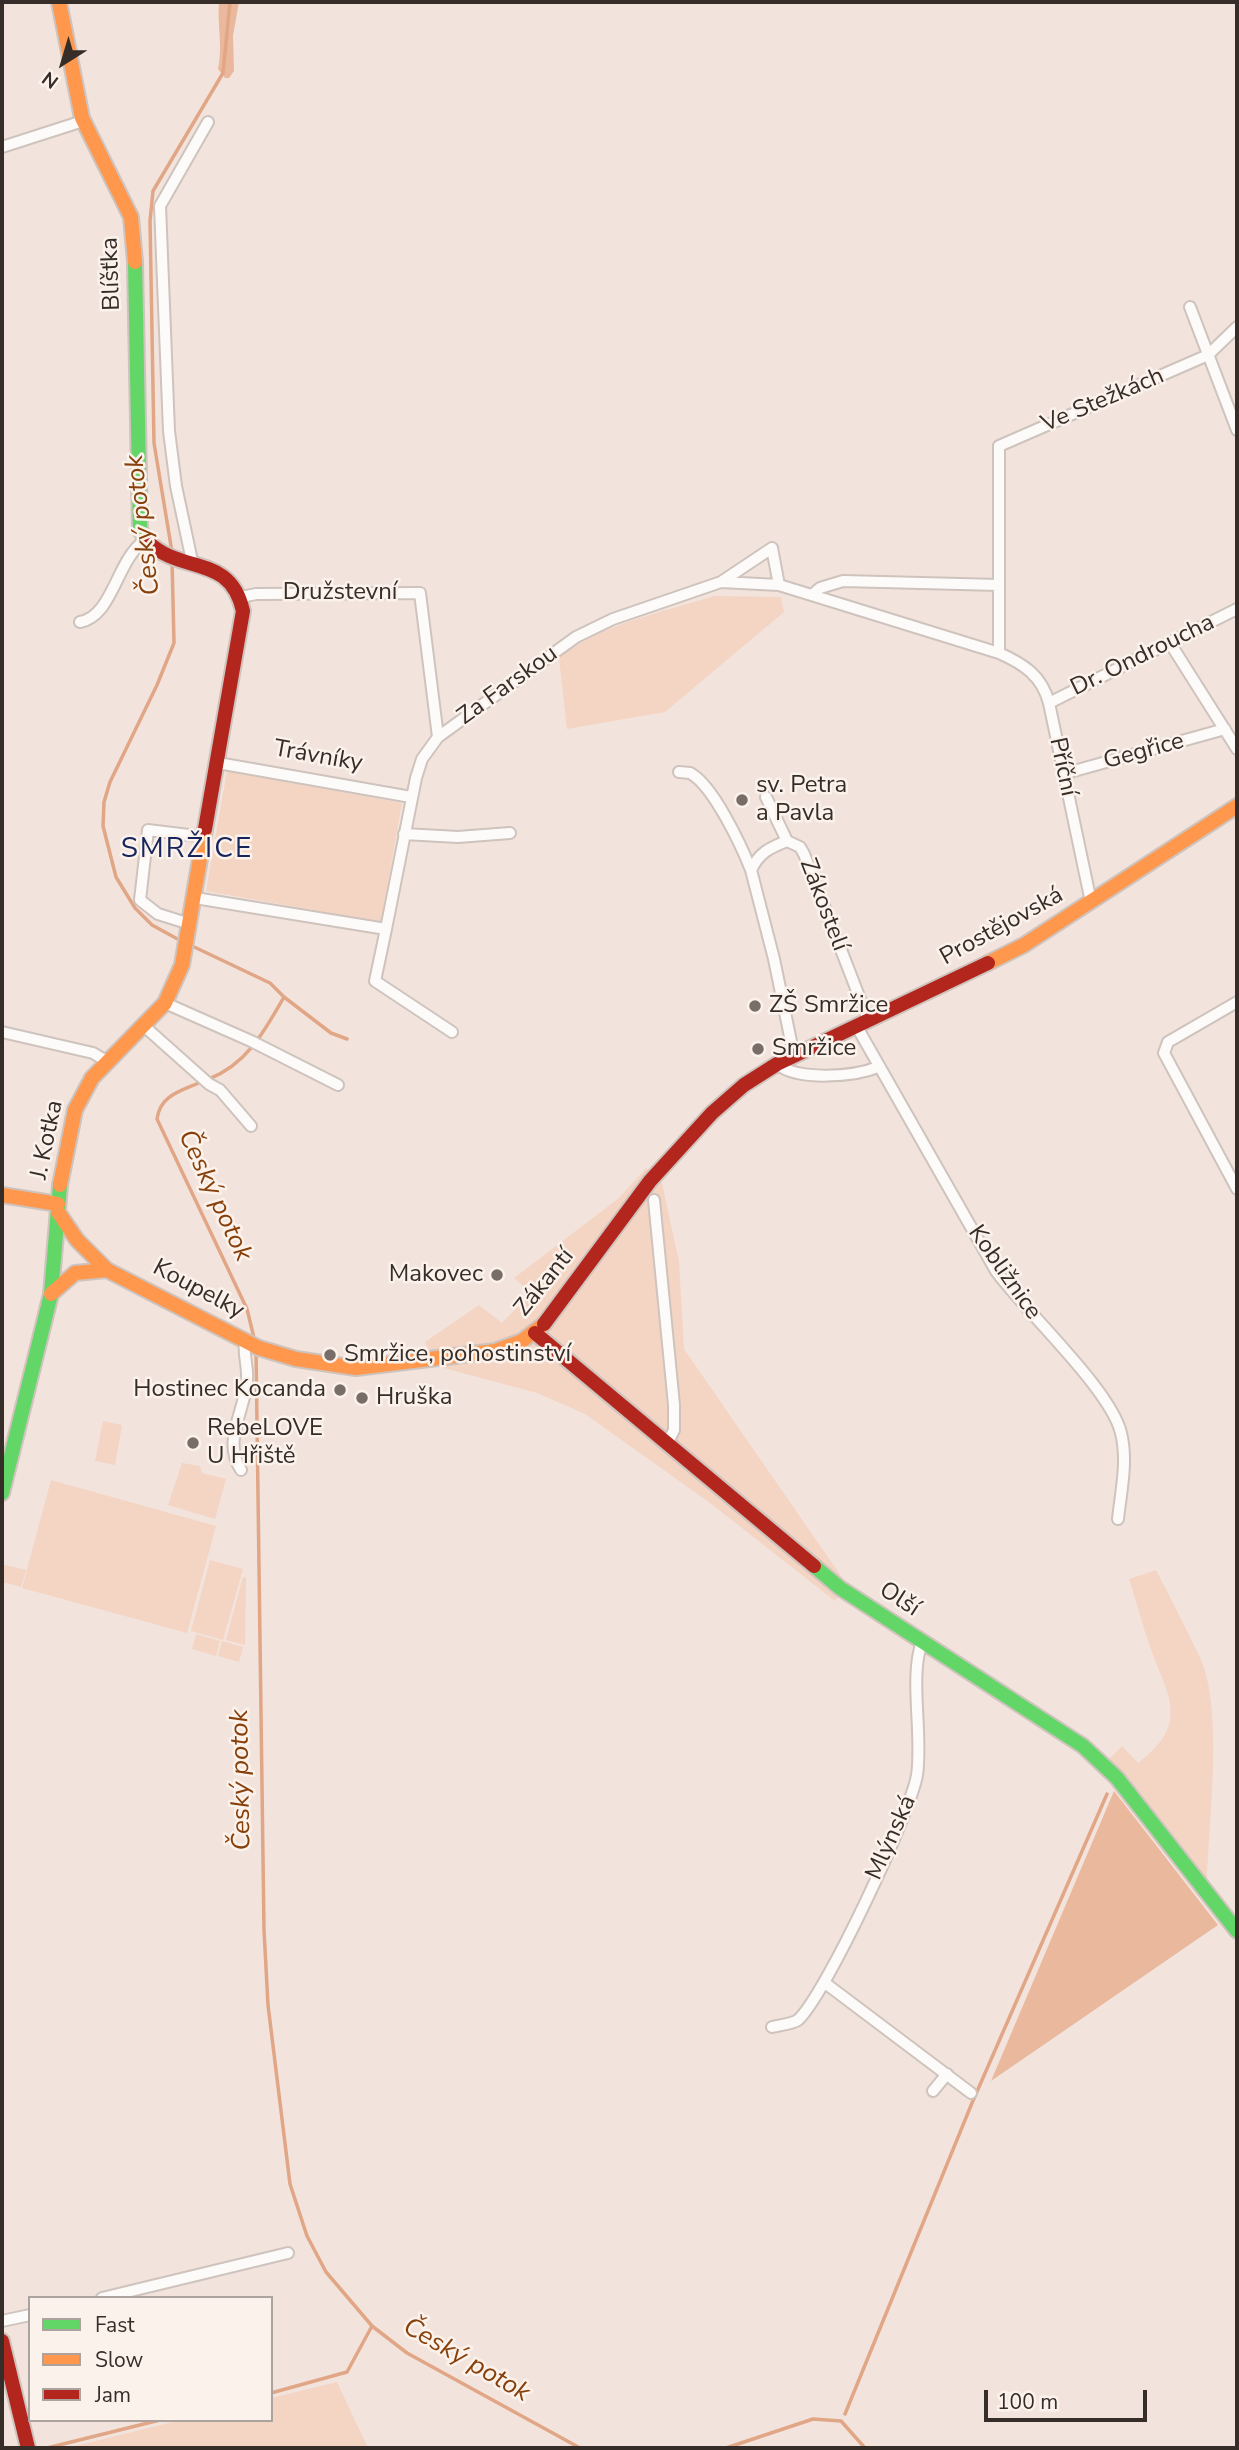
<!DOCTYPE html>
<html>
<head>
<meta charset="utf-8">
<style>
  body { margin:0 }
  #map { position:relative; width:1239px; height:2450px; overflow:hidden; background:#f2e4dd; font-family:"Nunito Sans",sans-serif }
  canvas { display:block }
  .frame { position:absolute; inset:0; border:4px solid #372d28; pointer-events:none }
  .legend { position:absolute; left:28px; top:2296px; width:245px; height:126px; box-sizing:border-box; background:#fcf2ec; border:2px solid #ada39e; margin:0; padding:9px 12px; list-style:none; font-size:21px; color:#372d28 }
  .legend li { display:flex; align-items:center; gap:14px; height:35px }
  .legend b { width:35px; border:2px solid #ada39e }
  .north { position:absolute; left:28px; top:28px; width:70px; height:70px; -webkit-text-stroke:5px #fcf2ec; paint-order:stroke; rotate:217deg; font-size:19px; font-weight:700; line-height:28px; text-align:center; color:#372d28 }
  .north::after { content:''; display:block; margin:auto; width:24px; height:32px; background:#372d28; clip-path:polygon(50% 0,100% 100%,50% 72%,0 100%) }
  .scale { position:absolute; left:984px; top:2390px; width:163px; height:32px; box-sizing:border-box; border:4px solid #372d28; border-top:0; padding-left:9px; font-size:21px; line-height:24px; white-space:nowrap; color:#372d28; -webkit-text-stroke:5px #fcf2ec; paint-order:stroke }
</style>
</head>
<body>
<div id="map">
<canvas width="1239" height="2450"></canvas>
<div class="frame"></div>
<ul class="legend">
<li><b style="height:9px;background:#63d668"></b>Fast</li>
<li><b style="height:9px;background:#ff974d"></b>Slow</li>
<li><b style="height:9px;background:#b3261e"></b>Jam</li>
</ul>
<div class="north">N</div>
<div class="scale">100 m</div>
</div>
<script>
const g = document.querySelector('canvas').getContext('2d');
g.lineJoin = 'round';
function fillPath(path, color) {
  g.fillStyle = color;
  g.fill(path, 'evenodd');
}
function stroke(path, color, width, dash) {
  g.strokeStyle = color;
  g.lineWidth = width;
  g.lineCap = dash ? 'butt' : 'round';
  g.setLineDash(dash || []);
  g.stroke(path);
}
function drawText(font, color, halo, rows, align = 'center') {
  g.font = font + ' "Nunito Sans",sans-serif';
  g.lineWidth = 5;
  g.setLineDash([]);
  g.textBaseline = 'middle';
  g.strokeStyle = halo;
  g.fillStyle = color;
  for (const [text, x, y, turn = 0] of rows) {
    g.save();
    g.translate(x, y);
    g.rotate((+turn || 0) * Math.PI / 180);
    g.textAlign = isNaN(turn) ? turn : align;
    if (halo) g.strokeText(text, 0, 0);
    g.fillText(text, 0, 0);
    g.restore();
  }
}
fillPath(new Path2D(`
  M714 596 781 597 784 612 665 712 567 729 559 658C601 624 663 612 714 596Z
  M227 771 402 803 381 922 206 891Z
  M646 1168 662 1183 679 1262 684 1349 848 1586 835 1601 710 1503 585 1414 537 1393 436 1366 425 1342 479 1305 502 1323 531 1293 514 1278 619 1198Z
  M103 1421 122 1425 115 1465 95 1461Z
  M182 1463 200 1466 202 1473 226 1479 215 1519 168 1505Z
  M51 1480 216 1526 187 1633 22 1588Z
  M210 1560 243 1569 223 1640 191 1631Z
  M2 1564 26 1570 21 1587 2 1582Z
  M1156 1570C1171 1599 1188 1632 1201 1660 1223 1710 1209 1822 1207 1879L1108 1760 1122 1746 1138 1763C1191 1723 1168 1696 1150 1647 1142 1625 1137 1602 1129 1579Z
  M243 1577 246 1578 245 1645 226 1640Z
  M196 1634 220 1641 216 1656 192 1649Z
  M222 1641 243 1647 239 1662 218 1656Z
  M337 2382 368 2448H67L181 2420H271V2398Z`), '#f4d4c3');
fillPath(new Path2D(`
  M219 2H239L233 36 234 71 229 78H225L218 69C223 46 217 25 219 2Z
  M1114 1791 1218 1925 991 2081Z`), '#eab89c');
stroke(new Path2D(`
  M172 552 154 443 150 221 153 191 223 73 230 2
  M172 560 174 643 157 685 110 782 104 802 103 826 116 877 135 908 152 925 183 942
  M190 945 270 983 284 997C264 1032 247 1064 209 1079
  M284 997 331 1033 347 1039
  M201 1082C181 1091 160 1095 157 1119L247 1309 255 1342
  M256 1350 264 1930 268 2005 290 2184 307 2236 326 2272 372 2326 407 2353 580 2448
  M271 2393 347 2372 372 2326
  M845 2414 972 2103 1107 1794
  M47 2448 160 2420
  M726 2448 813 2419 841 2421 865 2448`), '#e1a685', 3.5);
const street = new Path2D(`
  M2 147 83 121
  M1190 307 1237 430
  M192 561 176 486 169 431 160 206 208 122
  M721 582 772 548 779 585
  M812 595 820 588 843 581 999 585
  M241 597 256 594 420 593 438 737
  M80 622C113 616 116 561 144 541
  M1170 643 1237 749
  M999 653V446L1208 355 1237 327
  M1049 703 1237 609
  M218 763 411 797
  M679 772 690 773C713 785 741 845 751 870
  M1063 774 1225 729
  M766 797 787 841
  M404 834 458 837 510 833
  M195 898 386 929 416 778 422 759 438 737 576 637 613 619 721 582 779 585 999 653C1024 664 1042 676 1049 703L1091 902
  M190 924 158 914 140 900 148 830 205 837
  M386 929 375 981 452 1032
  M1237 1002 1168 1042 1164 1053 1237 1189
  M165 1003 251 1041 338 1085
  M144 1026 209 1084 220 1090 251 1126
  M857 1027 996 1271C1026 1312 1111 1390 1121 1433 1128 1461 1121 1491 1118 1519
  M2 1032 93 1053 108 1062
  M794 1056 774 959 751 870C759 853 769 848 787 841L800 847 804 854 869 1022
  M777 1064C798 1081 854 1077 878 1067
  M654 1200 674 1405V1430L668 1442
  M241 1470C222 1441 245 1411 247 1380 248 1366 243 1354 245 1341
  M825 1983 971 2093
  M772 2027C780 2025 792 2024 798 2020 825 1996 911 1812 917 1775 923 1736 909 1676 922 1642
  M933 2091 947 2074
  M102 2298 288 2253
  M2 2321 30 2315`);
const fast = new Path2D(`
  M135 262 140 530 148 542
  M2 1493 51 1294 60 1185
  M814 1566 840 1588 1083 1746 1117 1778 1237 1931`);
const slow = new Path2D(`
  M59 2 82 118 131 217 135 262
  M988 963 1024 945 1237 806
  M60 1185 75 1110 92 1078 165 1003 182 965 205 829
  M2 1195 58 1204
  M58 1212 77 1240 107 1270
  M51 1294 75 1273 107 1270 259 1348 296 1359 356 1368 495 1351 522 1341 544 1324`);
const jam = new Path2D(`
  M148 542C182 575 230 553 243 611L205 829
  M544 1324 650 1181 712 1113 744 1085 777 1064 988 963
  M535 1333 814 1566
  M2 2341 28 2448`);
stroke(street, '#cec3bd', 14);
stroke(fast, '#cec3bd', 18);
stroke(slow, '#cec3bd', 18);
stroke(jam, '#cec3bd', 18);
stroke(street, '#fdfbfa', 10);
stroke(fast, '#63d668', 14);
stroke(slow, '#ff974d', 14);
stroke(jam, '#b3261e', 14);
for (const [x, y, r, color] of [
  [742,800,7,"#786d67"],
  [755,1006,7,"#786d67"],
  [758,1049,7,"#786d67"],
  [497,1275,7,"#786d67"],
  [330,1355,7,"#786d67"],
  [340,1390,7,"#786d67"],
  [362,1398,7,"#786d67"],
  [193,1443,7,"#786d67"]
]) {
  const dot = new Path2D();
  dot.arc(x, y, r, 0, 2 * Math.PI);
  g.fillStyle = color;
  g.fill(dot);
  stroke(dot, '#fcf2ec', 2.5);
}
drawText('24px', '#372d28', '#fcf2ec', [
  ["Blíšťka",112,274,-92],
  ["Ve Stežkách",1103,401,-23],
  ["Družstevní",340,593],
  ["Dr. Ondroucha",1143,656,-26],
  ["Za Farskou",508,686,-36],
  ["Gegřice",1144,752,-15],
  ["Trávníky",318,757,10],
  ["Příční",1062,767,78],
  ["Zákostelí",823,905,69],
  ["Prostějovská",1002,927,-29],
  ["J. Kotka",48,1140,-78],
  ["Kobližnice",1004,1273,55],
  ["Zákantí",545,1283,-51],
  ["Koupelky",198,1290,28],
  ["Olší",899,1600,33],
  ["Mlýnská",892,1838,-66]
]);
drawText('24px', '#372d28', '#fcf2ec', [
  ["sv. Petra",756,786],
  ["a Pavla",756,814],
  ["ZŠ Smržice",769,1006],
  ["Smržice",772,1049],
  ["Makovec",483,1275,"right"],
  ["Smržice, pohostinství",344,1355],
  ["Hostinec Kocanda",326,1390,"right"],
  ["Hruška",376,1398],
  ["RebeLOVE",207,1429],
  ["U Hřiště",207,1457]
], 'left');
drawText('italic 26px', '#88400b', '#fcf2ec', [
  ["Český potok",144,525,-97],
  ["Český potok",214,1196,65],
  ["Český potok",242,1780,-91],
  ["Český potok",466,2361,30]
]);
g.letterSpacing = '2px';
drawText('28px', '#17245b', '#fcf2ec', [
  ["SMRŽICE",187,850]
]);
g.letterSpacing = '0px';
</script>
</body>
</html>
